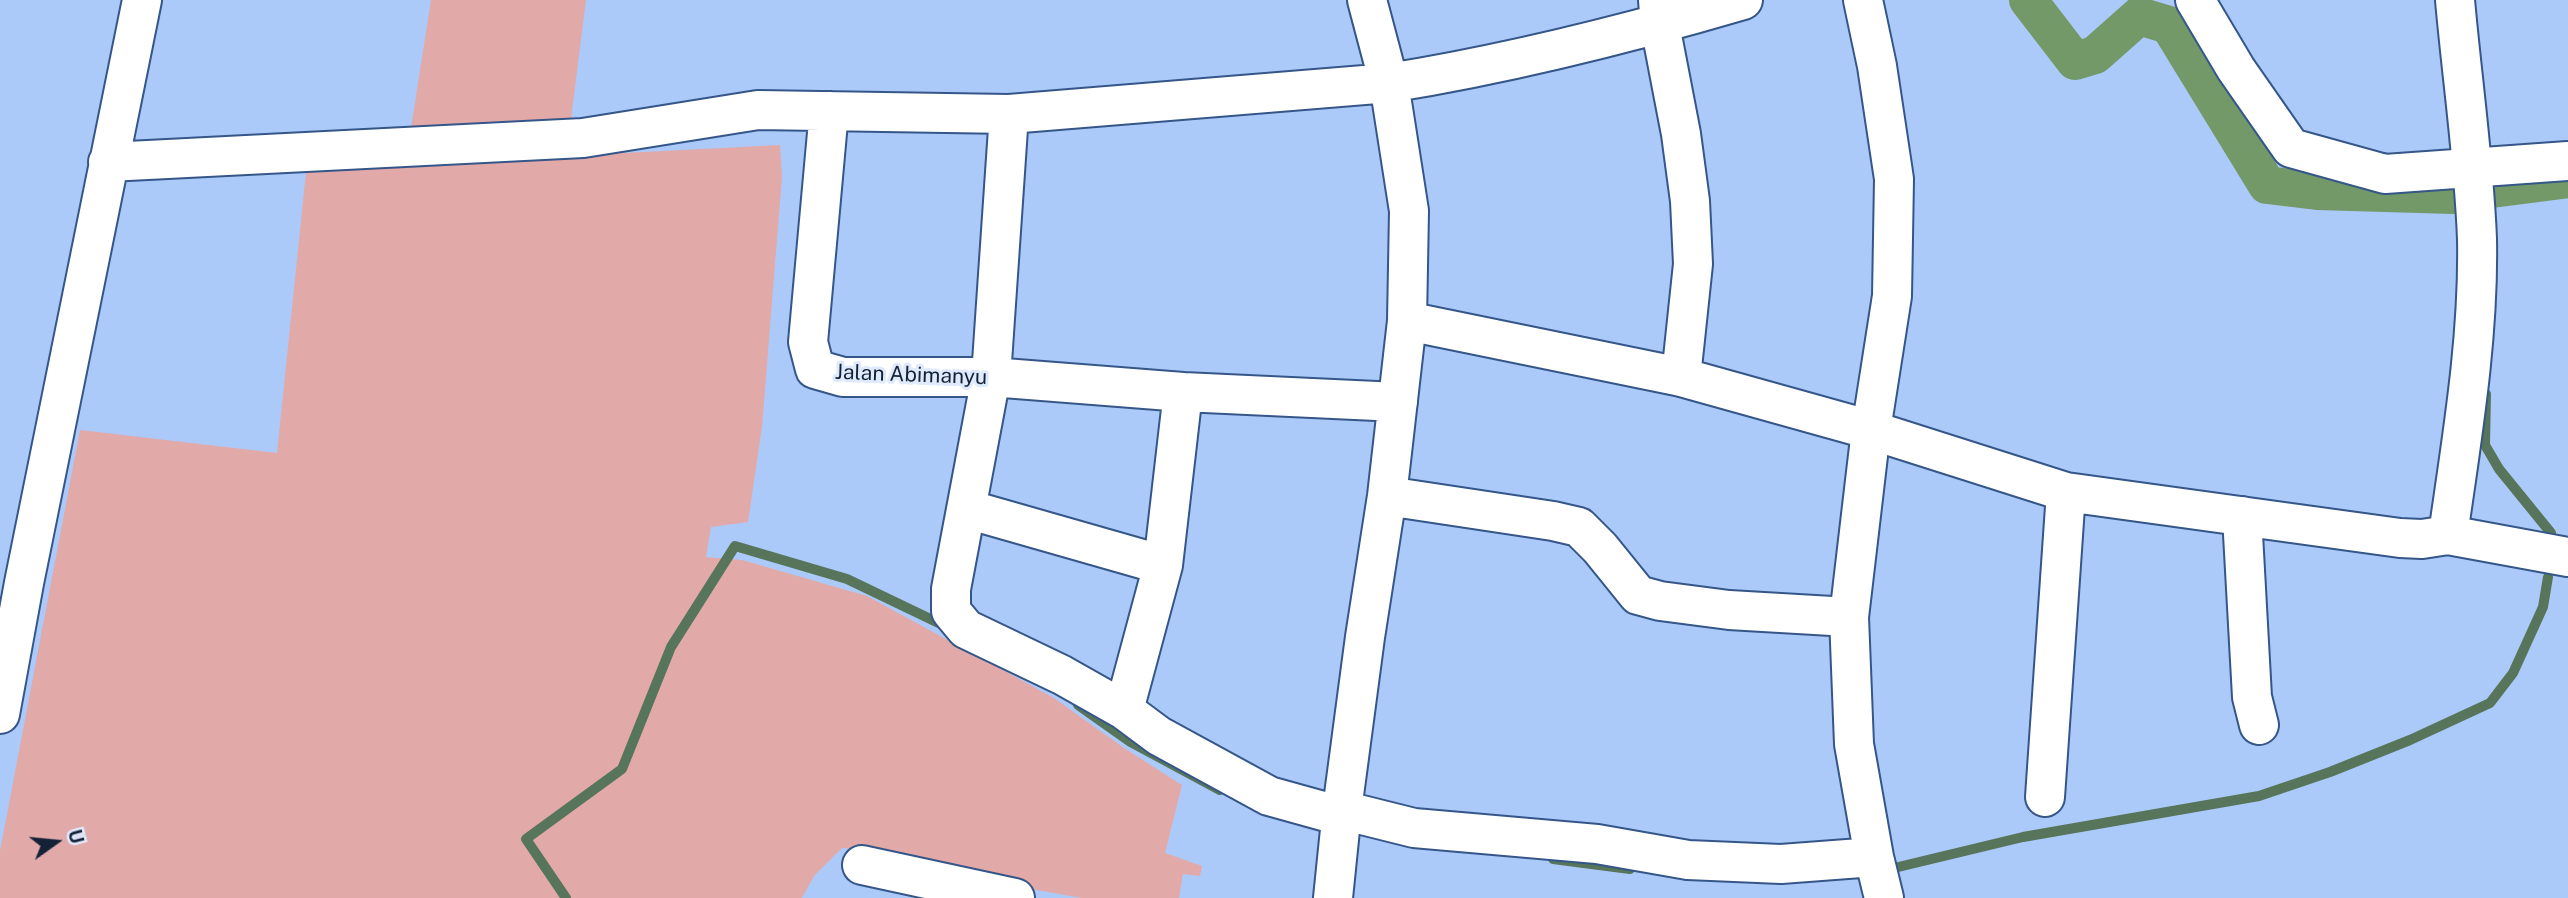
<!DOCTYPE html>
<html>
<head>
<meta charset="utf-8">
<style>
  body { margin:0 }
  #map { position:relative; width:2568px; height:898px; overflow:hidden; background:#accaf9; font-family:"Public Sans",sans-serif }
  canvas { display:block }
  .north { position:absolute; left:21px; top:807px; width:70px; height:70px; -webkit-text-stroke:5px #dfeafc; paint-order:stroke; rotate:75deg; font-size:19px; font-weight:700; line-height:28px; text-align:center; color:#142238 }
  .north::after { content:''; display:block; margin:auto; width:24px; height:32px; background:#142238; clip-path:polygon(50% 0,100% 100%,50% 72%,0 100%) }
</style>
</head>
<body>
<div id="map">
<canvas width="2568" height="898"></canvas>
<div class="north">U</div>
</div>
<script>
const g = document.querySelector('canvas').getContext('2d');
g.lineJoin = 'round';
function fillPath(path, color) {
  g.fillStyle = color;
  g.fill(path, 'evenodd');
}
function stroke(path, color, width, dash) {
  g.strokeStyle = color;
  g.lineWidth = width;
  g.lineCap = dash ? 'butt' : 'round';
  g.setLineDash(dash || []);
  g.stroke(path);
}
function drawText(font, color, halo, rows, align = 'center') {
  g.font = font + ' "Public Sans",sans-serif';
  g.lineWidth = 6;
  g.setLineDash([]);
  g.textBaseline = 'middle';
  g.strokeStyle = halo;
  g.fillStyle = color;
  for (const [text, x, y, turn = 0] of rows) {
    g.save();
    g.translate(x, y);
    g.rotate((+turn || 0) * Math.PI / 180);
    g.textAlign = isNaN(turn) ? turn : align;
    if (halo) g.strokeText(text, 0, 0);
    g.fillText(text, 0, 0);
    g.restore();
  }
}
fillPath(new Path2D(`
  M431 0H586L571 119 411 128Z
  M780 145 782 177 762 427 748 522 711 527 706 557 742 560 867 596 1054 698 1124 748 1182 785 1165 853 1202 866 1200 876 1183 874 1179 898H1082L1008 885 889 852 842 848 814 876 802 898H0V851L80 430 277 453 306 172 408 164Z`), '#e2a9a9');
stroke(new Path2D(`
  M2486 394 2485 445 2499 469 2551 533
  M1078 705 1129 741 1220 790
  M1553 859 1630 869
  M1890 869 2023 837 2259 796 2330 772 2410 740 2490 703 2513 673 2543 607 2548 577
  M566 898 526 839 622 769 671 647 735 546 847 579 947 627`), '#56755a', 10);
stroke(new Path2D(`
  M2028 0 2075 61 2095 55 2139 16 2169 25 2267 185 2317 191 2453 195
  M2484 190 2568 179`), '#739968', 38);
const minor = new Path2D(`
  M1658 0 1660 25 1681 134 1690 201 1693 264 1681 377
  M1863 0 1877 66 1894 179 1892 296 1871 430 1849 617 1854 744 1874 857 1884 898
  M2195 0 2236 69 2291 148 2385 174 2568 161
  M829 111 808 342 815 369 843 377H991L1183 392
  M1009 114 991 377 951 589V611L966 629 1062 675 1124 710 1159 736 1269 796 1341 816
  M108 162 583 138 758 110 1009 114 1389 83C1508 64 1627 34 1743 0
  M1407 321 1681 377 1871 430 2066 492 2400 538 2422 539 2448 535 2568 557
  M1387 496 1553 521 1579 527 1600 548 1638 595 1660 601 1729 610 1849 617
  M967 509 1163 565
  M2242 516 2252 697 2259 725
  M2448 535C2462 437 2479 338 2477 239 2474 159 2462 79 2455 0
  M1124 710 1163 565 1183 392 1398 402
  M0 714 24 583 142 0
  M2045 797 2066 492
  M1342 810 1414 828 1597 844 1688 860 1781 864 1874 857
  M862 865 1015 898
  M1333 898 1342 810 1365 637 1387 496 1407 321 1409 211 1389 83 1367 0`);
stroke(minor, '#355688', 42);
stroke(minor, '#fff', 38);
drawText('21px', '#142238', '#dfeafc', [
  ["Jalan Abimanyu",911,375,2]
]);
</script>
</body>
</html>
